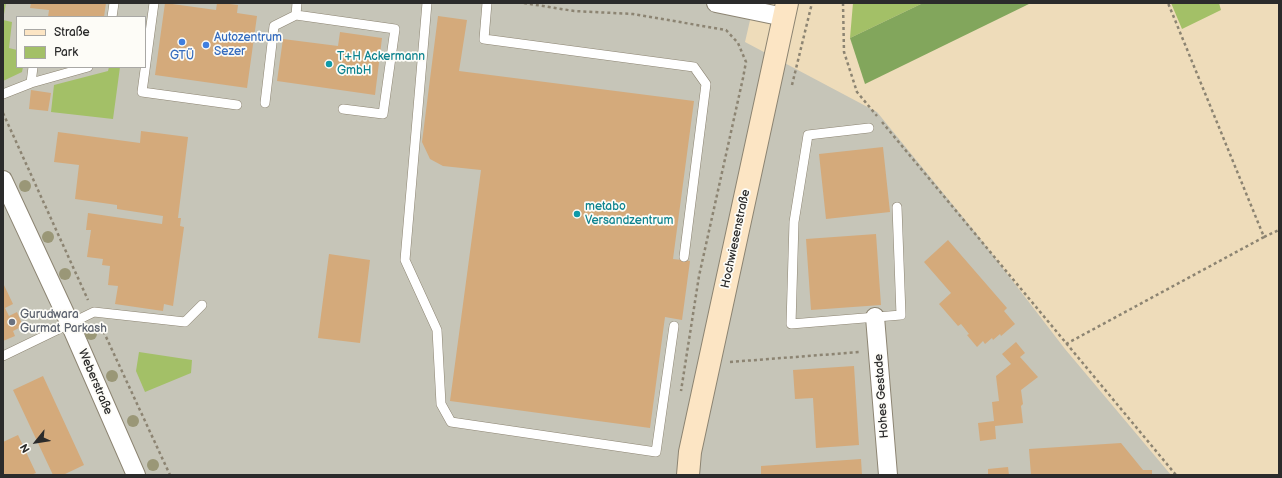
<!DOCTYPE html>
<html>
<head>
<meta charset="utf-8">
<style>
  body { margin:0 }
  #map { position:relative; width:1282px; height:478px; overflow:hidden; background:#eedcba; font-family:"Balsamiq Sans",sans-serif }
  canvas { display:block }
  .frame { position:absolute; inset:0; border:4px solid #2b2b2b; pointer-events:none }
  .legend { position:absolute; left:16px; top:16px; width:130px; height:52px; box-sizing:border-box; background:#fdfcf7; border:1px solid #a9a8a5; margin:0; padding:5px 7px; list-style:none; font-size:12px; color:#2b2b2b }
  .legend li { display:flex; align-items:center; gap:8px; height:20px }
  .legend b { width:20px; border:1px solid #a9a8a5 }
  .north { position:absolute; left:16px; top:422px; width:40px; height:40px; -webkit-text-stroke:3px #fdfcf7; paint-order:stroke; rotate:240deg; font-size:11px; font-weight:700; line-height:16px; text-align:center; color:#2b2b2b }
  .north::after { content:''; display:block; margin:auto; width:14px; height:18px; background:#2b2b2b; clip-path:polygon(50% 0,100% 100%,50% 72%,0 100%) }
</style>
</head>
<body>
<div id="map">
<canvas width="1282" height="478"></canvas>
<div class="frame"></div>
<ul class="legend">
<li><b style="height:5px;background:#fce5c4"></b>Straße</li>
<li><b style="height:11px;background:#a3c067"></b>Park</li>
</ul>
<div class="north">N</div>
</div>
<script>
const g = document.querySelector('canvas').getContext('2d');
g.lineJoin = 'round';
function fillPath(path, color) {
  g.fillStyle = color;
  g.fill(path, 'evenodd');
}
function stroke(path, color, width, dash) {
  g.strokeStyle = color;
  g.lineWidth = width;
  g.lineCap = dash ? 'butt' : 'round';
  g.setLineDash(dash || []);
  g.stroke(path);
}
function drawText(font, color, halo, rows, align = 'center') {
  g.font = font + ' "Balsamiq Sans",sans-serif';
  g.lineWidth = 3.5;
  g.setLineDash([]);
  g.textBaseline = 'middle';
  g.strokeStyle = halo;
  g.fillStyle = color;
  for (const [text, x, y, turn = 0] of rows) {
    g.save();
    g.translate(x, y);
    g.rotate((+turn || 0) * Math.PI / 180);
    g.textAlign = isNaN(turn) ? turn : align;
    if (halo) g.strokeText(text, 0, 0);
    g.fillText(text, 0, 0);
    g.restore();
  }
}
fillPath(new Path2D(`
  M3 3H754L745 42 877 112 975 232 1065 349 1171 475H3ZM17 17H145V67H17Z`), '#c6c5b8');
fillPath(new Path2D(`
  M3 3H6L3 20 12 22 9 48 17 50V67H23L22 72 3 81Z
  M853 3H923L850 38Z
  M1171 3H1219L1221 10 1182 29Z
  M109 67H120L113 119 51 112 54 85 108 71Z
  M139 352 192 360 191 373 145 392 136 371Z`), '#a3c067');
fillPath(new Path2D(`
  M923 3H1031L865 84 850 38Z`), '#82a65c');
fillPath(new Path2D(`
  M31 3H106L104 17H48L49 10 30 8Z
  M165 3 216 10 217 3H222L238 5 237 13 257 16 247 88 155 75Z
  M438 16 467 20 459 71 694 101 673 259 690 261 682 320 665 317 650 428 450 401 481 170 443 166 430 159 422 142Z
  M340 32 382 38 375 95 277 81 283 39 338 46Z
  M31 90 51 93 48 111 29 109Z
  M141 131 188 137 178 218H181L180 226 184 227 173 306 164 304 163 311 115 304 118 286 108 285 110 266 102 265 103 259 87 257 91 230H86L88 213 162 224 163 216 117 209V205L75 199 79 165 54 162 58 132 140 143Z
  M883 147 890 212 826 219 819 154Z
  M876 234 881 305 811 310 806 239Z
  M948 240 1007 308 1004 311 1015 324 1001 336 1000 334 993 340 992 338 985 344 983 341 977 347 967 335 969 334 961 324 958 326 939 304 951 293 924 262Z
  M329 254 370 260 360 343 318 338Z
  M3 283 13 304 5 308 9 316 17 312 23 326 13 331 15 336 3 341Z
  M1016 342 1025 353 1020 357 1038 377 1021 390 1023 404 1021 406 1023 423 995 426 996 439 980 441 978 423 994 421 992 402 999 401 996 376 1011 364 1002 354Z
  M854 366 859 445 816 448 813 398 795 399 793 370Z
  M43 376 84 465 63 475H53L13 390Z
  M18 435 36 473 31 475H3V442Z
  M1121 443 1143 470H1152V475H1031L1029 449Z
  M861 459 862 475H761V466Z
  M1008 467 1009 475H988V469Z`), '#d4aa7b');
const lane = new Path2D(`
  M154 3 142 92 237 105
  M427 3 405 260 437 330 441 404 451 422 656 452 674 326
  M487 3 484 39 694 67 706 84 684 257
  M296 15 395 29 383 114 343 109
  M112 17 114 3
  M31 83 33 67
  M3 94 31 83 88 67
  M265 103 274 26 296 15 297 3
  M869 128 808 135 794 222 791 324 901 315 897 207
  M3 356 94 312 185 322 202 305`);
const street = new Path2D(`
  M716 3 784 17
  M3 180 70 324 136 475
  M875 317 888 475`);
const secondary = new Path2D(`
  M688 475 690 452 787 3`);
stroke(lane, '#8c8472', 10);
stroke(street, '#8c8472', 20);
stroke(secondary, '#8c8472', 24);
stroke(new Path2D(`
  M524 3 574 11 633 14 726 30 738 43 746 62 743 78 699 276 681 391
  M843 3 844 52 857 92 877 116
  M792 85 812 3
  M3 113 88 300
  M882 122 1176 475
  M1264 237 1279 230
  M101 326 170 475
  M1066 344 1264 237 1168 3
  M730 362 860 352`), '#8c8472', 2.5, [3, 3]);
stroke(lane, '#fff', 9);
stroke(street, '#fff', 18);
stroke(secondary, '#fce5c4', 22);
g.fillStyle = '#9a9777';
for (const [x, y] of [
  [25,186],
  [48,237],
  [65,274],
  [91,334],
  [112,376],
  [133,421],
  [153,465]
]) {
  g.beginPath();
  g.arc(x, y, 6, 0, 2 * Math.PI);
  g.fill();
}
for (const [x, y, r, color] of [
  [182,42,4,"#3f7fe0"],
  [206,45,4,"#3f7fe0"],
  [329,64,4,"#0f9aa8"],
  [577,214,4,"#0f9aa8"],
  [12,322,4,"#6b7280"]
]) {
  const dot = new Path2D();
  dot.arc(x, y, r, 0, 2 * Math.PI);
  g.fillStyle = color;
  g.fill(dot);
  stroke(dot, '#fdfcf7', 1.5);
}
drawText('12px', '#366cbe', '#fdfcf7', [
  ["Autozentrum",214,38],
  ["Sezer",214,52],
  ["GTÜ",182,56,"center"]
], 'left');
drawText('12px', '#0d838f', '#fdfcf7', [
  ["T+H Ackermann",337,57],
  ["GmbH",337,71],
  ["metabo",585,207],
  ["Versandzentrum",585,221]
], 'left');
drawText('12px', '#2b2b2b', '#fdfcf7', [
  ["Hochwiesenstraße",736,239,-78],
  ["Weberstraße",95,382,67],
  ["Hohes Gestade",882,396,-94]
]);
drawText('12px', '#5b616d', '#fdfcf7', [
  ["Gurudwara",20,315],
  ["Gurmat Parkash",20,329]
], 'left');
</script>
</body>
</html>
